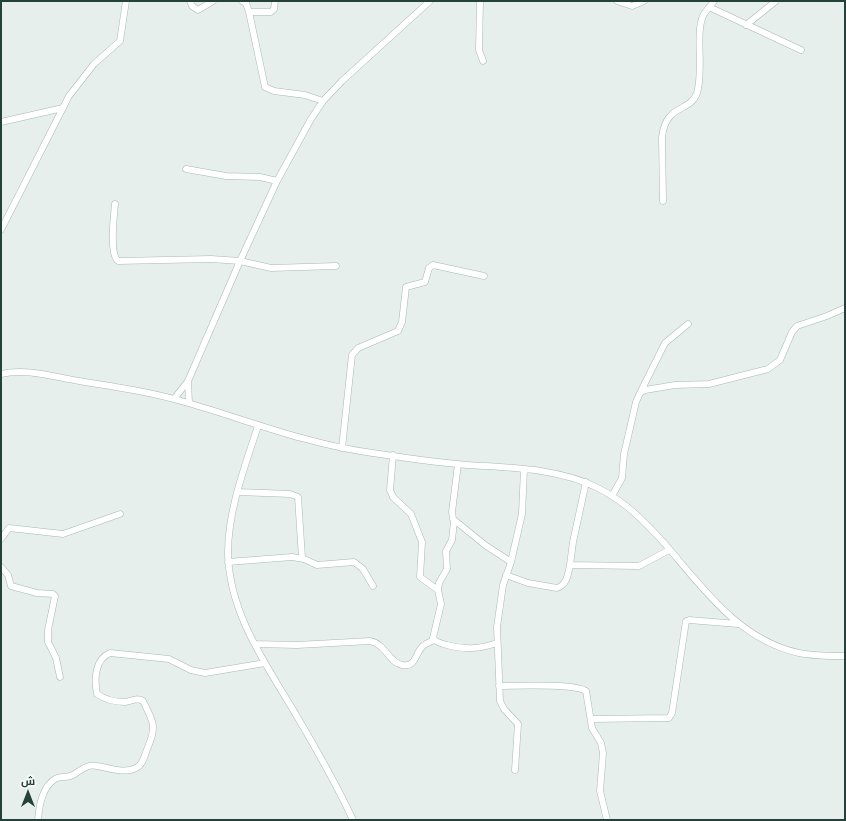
<!DOCTYPE html>
<html>
<head>
<meta charset="utf-8">
<style>
  body { margin:0 }
  #map { position:relative; width:846px; height:821px; overflow:hidden; background:#e6efeb; font-family:Helvetica,Cairo,sans-serif }
  canvas { display:block }
  .frame { position:absolute; inset:0; border:2px solid #24423a; pointer-events:none }
  .north { position:absolute; left:8px; top:773px; width:40px; height:40px; -webkit-text-stroke:3px #f7fbf9; paint-order:stroke; rotate:0deg; font-size:11px; font-weight:700; line-height:16px; text-align:center; color:#24423a }
  .north::after { content:''; display:block; margin:auto; width:14px; height:18px; background:#24423a; clip-path:polygon(50% 0,100% 100%,50% 72%,0 100%) }
</style>
</head>
<body>
<div id="map">
<canvas width="846" height="821"></canvas>
<div class="frame"></div>
<div class="north">ش</div>
</div>
<script>
const g = document.querySelector('canvas').getContext('2d');
g.lineJoin = 'round';
function stroke(path, color, width, dash) {
  g.strokeStyle = color;
  g.lineWidth = width;
  g.lineCap = dash ? 'butt' : 'round';
  g.setLineDash(dash || []);
  g.stroke(path);
}
const minor = new Path2D(`
  M190 1 192 6 198 10 213 1
  M242 1 246 3 249 12 265 87 274 91 305 95 323 101
  M480 1 479 50 483 61
  M617 1 632 6 644 1
  M709 7 801 50
  M249 12H271L274 9 275 1
  M746 25 776 1
  M1 122 63 108
  M186 169 226 176 260 177 277 181
  M663 201 662 137C666 103 690 113 697 93 704 71 695 34 703 16 706 10 711 6 714 1
  M115 204C114 216 109 253 118 261L211 259 240 261 271 268 336 266
  M1 230 69 96 94 64 120 41 126 1
  M1 374C26 368 54 377 79 381 115 387 152 392 188 403 247 420 304 443 366 452 399 457 433 462 467 465 511 468 559 468 598 488 626 502 645 522 665 544 703 588 739 640 799 653 814 656 829 656 845 656
  M188 381 189 403
  M640 393 665 343 688 324
  M174 399 188 381 240 261 277 181 311 119 323 101 342 81 430 1
  M258 426C245 466 228 510 228 553 229 611 263 660 292 708 314 745 335 781 353 820
  M342 448 352 355 358 348 398 331 402 322 406 287 425 282 429 268 433 265 484 276
  M393 455 390 490 393 497 411 514 422 542 420 577 438 590
  M458 464 452 512 453 519 485 545 511 562
  M238 492 290 494 298 497 302 558
  M612 496 622 478 624 454 636 402 640 393 645 390 675 385 709 384 768 369 780 360 792 332 797 326 827 316 845 308
  M454 521 452 540 446 551 447 569 439 583 438 590 441 604 433 638C436 643 441 643 447 645 465 650 479 649 497 643
  M1 539 9 528 63 534 120 514
  M228 562 292 557 304 559 317 565 354 562 363 569 373 586
  M570 565 573 542 586 482
  M1 567 8 575 11 586 37 593 53 594 55 596 48 630V642L56 658 60 677
  M506 575 528 583 557 588C567 585 568 574 570 565L639 566 669 550
  M255 644 297 645 370 641C386 644 388 662 402 665 416 668 415 653 423 646 426 643 431 642 434 640
  M499 686C516 686 574 683 586 691L592 728 601 743 603 753 600 791 607 820
  M591 719 669 718 672 713 686 621 689 620 738 624
  M515 770 518 724 504 709 500 701 497 627 503 585 511 562 522 514 524 469
  M38 820C39 806 42 787 55 779 60 776 67 778 73 775 81 770 87 764 97 766 110 768 124 774 136 768 144 764 145 753 148 747 157 726 153 721 143 701 137 697 132 701 125 702 115 702 104 699 97 694 94 679 95 659 110 653L169 659 191 670 205 673 265 663`);
stroke(minor, '#a8b8b2', 7);
stroke(minor, '#fff', 6);
</script>
</body>
</html>
